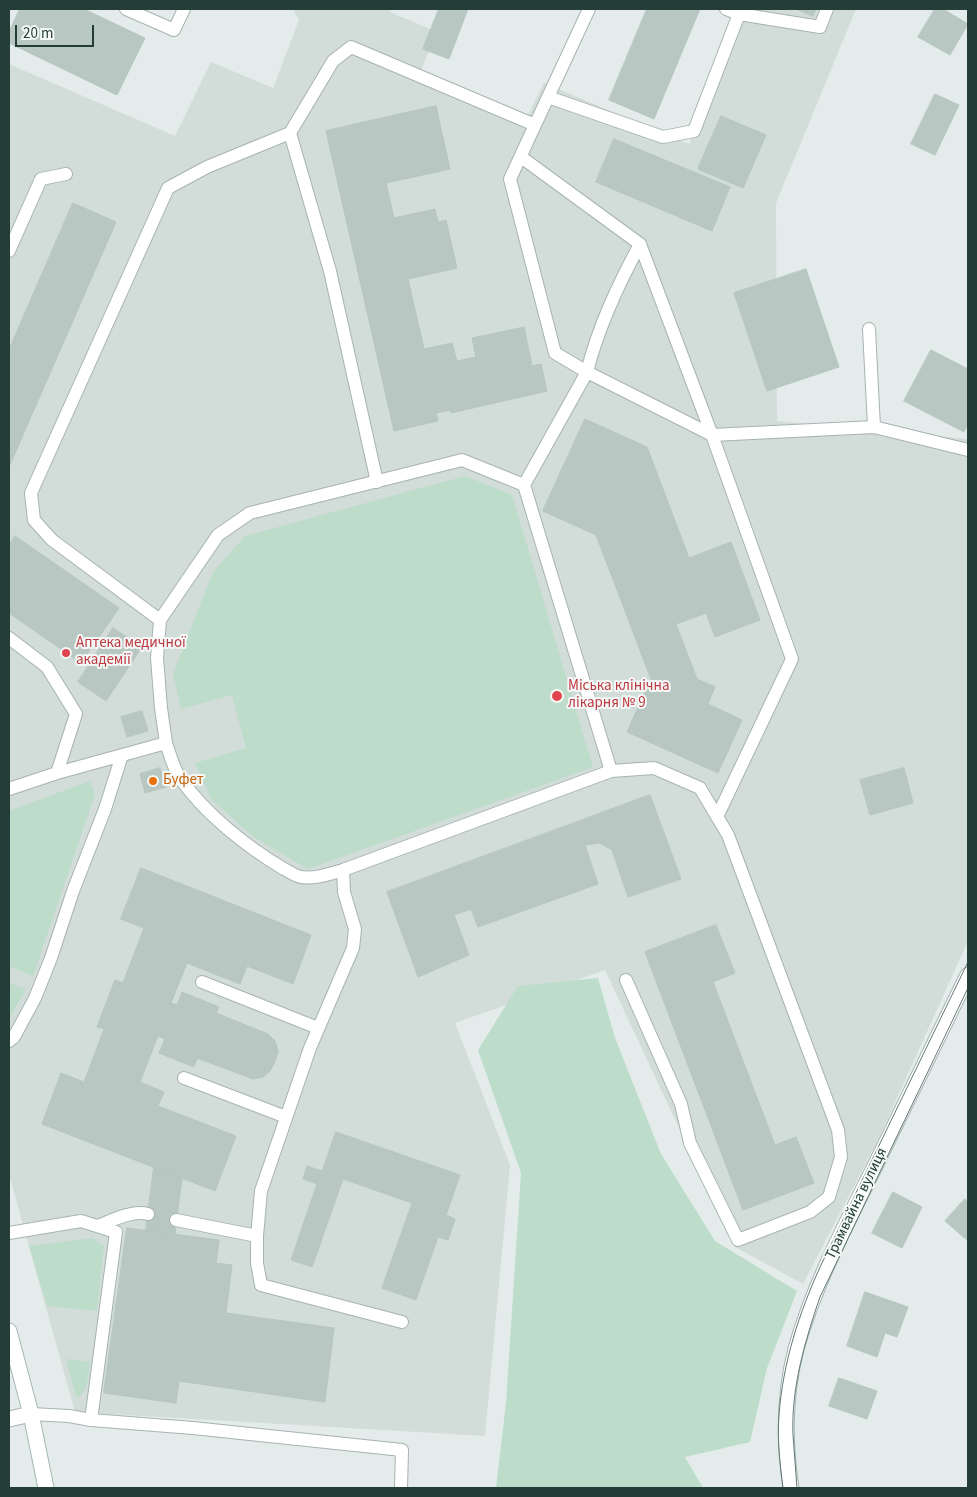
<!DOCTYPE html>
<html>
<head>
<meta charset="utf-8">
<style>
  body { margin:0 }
  #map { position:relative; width:977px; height:1497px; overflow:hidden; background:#e3ecea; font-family:"Source Sans 3",sans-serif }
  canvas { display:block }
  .frame { position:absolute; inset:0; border:10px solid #243d39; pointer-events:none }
  .scale { position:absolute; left:15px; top:25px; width:79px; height:22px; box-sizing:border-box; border:2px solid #243d39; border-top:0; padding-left:6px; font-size:15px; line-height:18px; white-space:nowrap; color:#243d39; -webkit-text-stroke:4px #f4f9f7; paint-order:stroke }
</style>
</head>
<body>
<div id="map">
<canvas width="977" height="1497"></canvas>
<div class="frame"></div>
<div class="scale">20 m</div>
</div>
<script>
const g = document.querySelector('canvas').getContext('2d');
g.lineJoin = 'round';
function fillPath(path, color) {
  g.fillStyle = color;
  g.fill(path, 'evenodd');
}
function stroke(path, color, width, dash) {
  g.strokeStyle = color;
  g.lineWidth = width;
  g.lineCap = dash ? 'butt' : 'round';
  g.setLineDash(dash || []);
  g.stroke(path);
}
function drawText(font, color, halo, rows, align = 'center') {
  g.font = font + ' "Source Sans 3",sans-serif';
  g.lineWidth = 4;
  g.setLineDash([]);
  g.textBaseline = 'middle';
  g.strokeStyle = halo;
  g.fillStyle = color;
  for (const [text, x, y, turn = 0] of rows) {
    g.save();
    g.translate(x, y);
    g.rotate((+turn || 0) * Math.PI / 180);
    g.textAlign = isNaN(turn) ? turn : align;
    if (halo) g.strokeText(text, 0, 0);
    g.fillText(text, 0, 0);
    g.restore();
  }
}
fillPath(new Path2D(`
  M293 9H391L390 12 437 32 421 71 528 115 544 83 689 144 747 9H856L776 203 777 421 968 439V941L878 1140 803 1284 735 1247 605 970 455 1023 510 1165 485 1436 75 1412 9 1174V64L175 136 211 62 273 88 299 20Z`), '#d2dcd9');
fillPath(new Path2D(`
  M465 476 512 495 593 767 308 869 255 838 212 800 195 763 246 748 232 695 181 709 173 674 213 572 245 536Z
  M90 781 95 794 33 976 9 966V811Z
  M598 978 615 1038 661 1154 715 1241 797 1291 767 1368 750 1442 685 1457 703 1488H496L506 1403 521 1173 478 1050 518 986Z
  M9 983 26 989 9 1019Z
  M93 1238 104 1246 97 1311 47 1306 29 1246Z
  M66 1359 90 1362C88 1376 89 1388 78 1398L76 1396Z`), '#bddcca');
const building = new Path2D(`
  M20 9H84L145 38 117 95 9 43V32Z
  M439 9H468L449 59 423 49Z
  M647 9H700L654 119 609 100Z
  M797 9H816L813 16Z
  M935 9H943L968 24 950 55 918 37Z
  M935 94 959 105 935 155 911 144Z
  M436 106 450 169 386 183 394 218 435 209 438 222 446 220 457 268 408 279 424 349 452 343 457 361 476 357 472 338 524 327 532 366 541 364 547 391 451 413 450 410 436 413 438 421 394 431 326 131Z
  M721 116 766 135 743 188 698 169Z
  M614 139 730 187 712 231 596 182Z
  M73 203 116 222 9 467V350Z
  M806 269 839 367 767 391 734 293Z
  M931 350 968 369V424L964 432 904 401Z
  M585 419 647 447 689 558 731 542 760 620 715 637 706 613 676 624 697 679 715 687 708 704 742 720 718 773 627 732 651 679 596 535 543 511Z
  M15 536 119 608 81 663 9 613V545Z
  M113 628 142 647 106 701 78 682Z
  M142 711 148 731 127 737 121 717Z
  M160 768 166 787 145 793 140 774Z
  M904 768 913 803 870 815 860 780Z
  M650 795 681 879 628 897 612 850 600 843 585 845 598 884 478 927 471 909 454 915 469 955 418 977 387 892Z
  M141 868 311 935 293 984 247 966 240 984 187 963 171 1003 177 1005 182 992 219 1007 216 1013 268 1034 275 1041 278 1051 275 1062 270 1071 263 1077 253 1079 197 1058 194 1067 159 1053 165 1039 158 1036 140 1082 164 1092 158 1106 236 1136 215 1191 42 1124 61 1073 84 1082 104 1029 97 1027 115 980 123 983 144 928 121 919Z
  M716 925 735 973 713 982 775 1145 796 1137 814 1183 743 1210 645 952Z
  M336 1132 460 1175 446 1215 455 1219 448 1240 438 1237 416 1300 382 1288 412 1203 343 1179 312 1267 291 1260 317 1184 303 1179 307 1166 322 1171Z
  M154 1167 182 1178 175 1234 146 1230Z
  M893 1192 922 1207 902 1248 872 1233Z
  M965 1199 968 1203V1241L945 1221Z
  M127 1228 219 1240 216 1263 232 1265 226 1313 334 1328 325 1402 179 1381 176 1403 104 1393Z
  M865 1292 908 1307 897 1337 885 1333 877 1357 847 1346Z
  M839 1378 877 1391 867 1419 829 1406Z`);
fillPath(building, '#b9c7c3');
stroke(building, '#b6c6c1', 1);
const service = new Path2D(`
  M126 9 174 30 184 9
  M726 9 739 14 820 27 827 9
  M548 97 663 137 694 131 739 14
  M535 125 510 179 555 353 587 372C598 327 618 285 640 244
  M290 133 330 271 377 482
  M521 157 640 244 712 435 874 427 869 329
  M9 251 41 179 66 174
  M874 427 968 450
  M524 485 587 372 712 435 792 659 717 817
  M160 620 218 535 250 513 462 460 524 485 611 771
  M9 638 47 667 76 714 57 773 9 789
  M166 743 161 708 157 658 160 620 52 540 34 520 31 493 168 188 207 167 290 133 333 61 351 47 535 125 589 9
  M57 773 166 743C170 754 173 768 180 778 205 814 247 847 284 869 290 872 295 876 301 877 316 879 329 874 343 870L611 771 654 768 700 788 728 835 838 1130 841 1157 829 1197 810 1212 738 1240 690 1143 681 1104 626 980
  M343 870 344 892 355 929 353 948 310 1048 261 1191 257 1236V1263L261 1285 402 1322
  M202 982 318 1028
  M9 1041 14 1037 35 998 51 958 73 891 105 809 122 755
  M184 1078 286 1117
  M176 1220 257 1236
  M98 1226C113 1220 132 1210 148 1214
  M9 1233 81 1221 116 1232 91 1420
  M31 1414 69 1416 91 1420 193 1428 402 1450 401 1488`);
const minor = new Path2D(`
  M9 1419 31 1414
  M791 1488C784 1442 784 1395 796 1349 814 1284 847 1223 877 1162 907 1100 938 1037 968 975`);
const secondary = new Path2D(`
  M9 1331 31 1414 46 1488`);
stroke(service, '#a6b4b1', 14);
stroke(minor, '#a6b4b1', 17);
stroke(secondary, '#a2b8b3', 17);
stroke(service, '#fff', 12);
stroke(minor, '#fff', 15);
stroke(secondary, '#fff', 15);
stroke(new Path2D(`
  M783 1488C780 1464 777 1440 779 1415 783 1362 799 1313 821 1265L968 962
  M797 1488C796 1471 794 1453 793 1435 791 1388 805 1341 820 1297L968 988`), '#5e7875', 1);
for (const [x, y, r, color] of [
  [66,653,5,"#e0444e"],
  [557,696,6,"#e0444e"],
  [153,781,5,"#e8710a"]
]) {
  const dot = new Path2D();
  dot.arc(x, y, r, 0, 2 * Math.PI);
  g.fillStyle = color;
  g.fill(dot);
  stroke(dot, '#f4f9f7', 2);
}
drawText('15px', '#be3a42', '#f4f9f7', [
  ["Аптека медичної",76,644],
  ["академії",76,661],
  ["Міська клінічна",568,687],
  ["лікарня № 9",568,704]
], 'left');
drawText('15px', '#c56008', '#f4f9f7', [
  ["Буфет",163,781]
], 'left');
drawText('15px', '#243d39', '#f4f9f7', [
  ["Трамвайна вулиця",857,1204,-64]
]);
</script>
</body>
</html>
